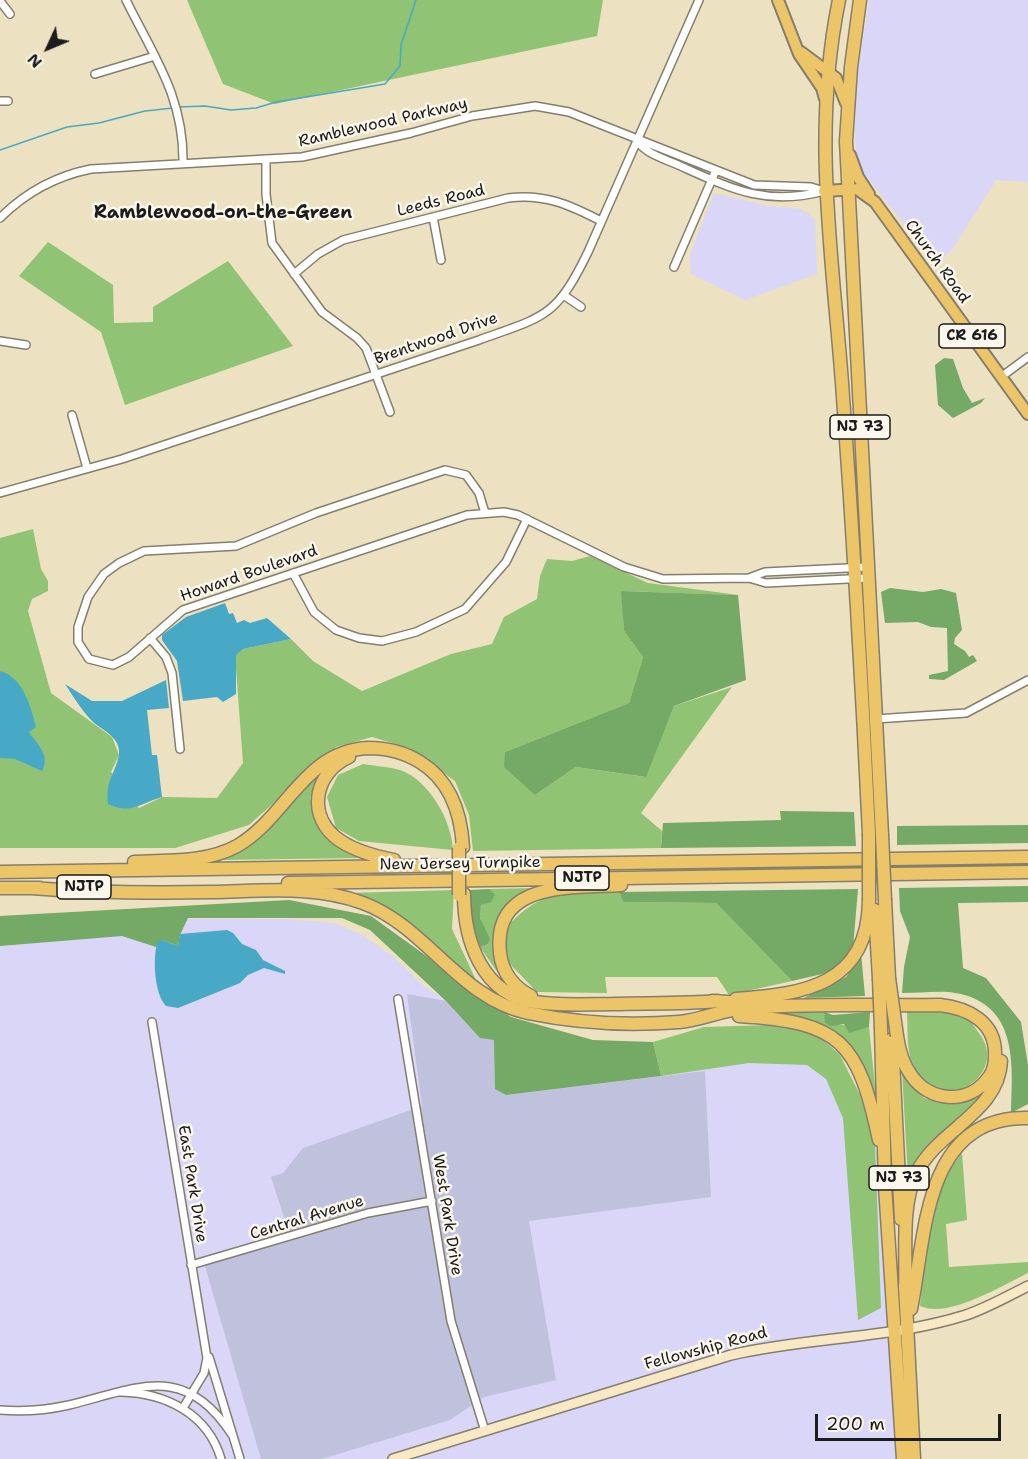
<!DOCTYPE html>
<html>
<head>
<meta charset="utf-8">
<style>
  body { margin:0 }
  #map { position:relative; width:1028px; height:1459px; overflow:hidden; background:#ece1c0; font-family:"Shantell Sans",sans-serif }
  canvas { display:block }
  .north { position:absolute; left:18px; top:18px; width:60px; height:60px; -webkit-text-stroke:4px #fbf7ec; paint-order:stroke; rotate:226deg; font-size:16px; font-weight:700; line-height:24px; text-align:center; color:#1c1c1c }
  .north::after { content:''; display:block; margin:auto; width:21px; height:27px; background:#1c1c1c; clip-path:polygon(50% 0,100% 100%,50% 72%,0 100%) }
  .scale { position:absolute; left:815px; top:1414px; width:186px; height:27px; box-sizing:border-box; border:3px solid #1c1c1c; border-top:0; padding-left:8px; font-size:18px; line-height:21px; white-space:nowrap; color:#1c1c1c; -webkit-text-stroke:4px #fbf7ec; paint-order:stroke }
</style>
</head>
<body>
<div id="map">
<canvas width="1028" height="1459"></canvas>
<div class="north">N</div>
<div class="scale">200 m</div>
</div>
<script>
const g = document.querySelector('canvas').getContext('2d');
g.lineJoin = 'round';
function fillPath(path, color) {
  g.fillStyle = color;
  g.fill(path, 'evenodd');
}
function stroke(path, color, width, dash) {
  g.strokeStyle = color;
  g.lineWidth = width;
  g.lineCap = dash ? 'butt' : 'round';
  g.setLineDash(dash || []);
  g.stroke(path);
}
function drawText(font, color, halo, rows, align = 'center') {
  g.font = font + ' "Shantell Sans",sans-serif';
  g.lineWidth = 5;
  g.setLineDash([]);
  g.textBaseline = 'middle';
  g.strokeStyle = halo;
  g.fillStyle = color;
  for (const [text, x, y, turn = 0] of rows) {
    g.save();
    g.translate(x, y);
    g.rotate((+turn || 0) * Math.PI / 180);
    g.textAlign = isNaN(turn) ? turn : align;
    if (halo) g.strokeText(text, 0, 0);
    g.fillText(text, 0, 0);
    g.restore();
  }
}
fillPath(new Path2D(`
  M869 0H1028V182L996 180 952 250 936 264 862 171 857 160 855 142 856 85Z
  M714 193 768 206 801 209 815 219 817 274 745 300 691 274 690 254Z
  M0 918 284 919 335 923 364 936 394 957 424 986 494 1029 547 1049 826 1064 864 1145 880 1144 903 1459H0Z`), '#dad6f7');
fillPath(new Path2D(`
  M407 994 446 1001 480 1038 495 1040V1088L506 1095 705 1071 711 1197 529 1221 556 1380 484 1397 450 1420 322 1459H261L204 1263 290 1236 271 1177 283 1173 303 1148 422 1106Z`), '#c0c2dd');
fillPath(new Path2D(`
  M187 0H603L597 36 275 104 223 84Z
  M48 242 113 285 114 323 153 322V307L228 261 293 346 125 405 101 332 19 276Z
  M33 529 41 569 48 581V591L32 599 28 611 51 693 112 737 119 755 111 772 139 808 162 797 217 798 243 763 235 655 243 649 291 639 313 661 362 691 451 654 492 644 504 617 537 599 540 576 547 559 572 561 590 556 648 583 738 595 622 591 624 631 643 657 629 703 505 752 535 795 576 767 645 777 674 706 732 687 641 813 662 831 661 848 473 851 469 815 455 781 409 748 372 737 336 747 249 825 175 848H0V538Z
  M363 764C375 766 389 767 400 770 429 780 452 821 453 850L359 841 336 828 327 797 338 775Z
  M319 773 310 798 316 820 328 838 358 858 221 860 251 843Z
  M533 888 503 911 495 954 502 979 480 947 488 944 480 917 481 905 495 896 490 889Z
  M454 890 452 929 476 980 349 893Z
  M619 892 623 902 716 903 792 981 729 995 717 977H605L607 993 537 992 508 962 504 930C542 887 566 893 619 892Z
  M824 1012 826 1023C841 1023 854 1029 869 1027L878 1116C849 1044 853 1027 770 1013Z
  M907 1012C926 1012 949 1010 967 1019 972 1021 975 1028 979 1033 1012 1076 936 1123 912 1062 906 1048 908 1027 907 1012Z
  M770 1025 816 1033 840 1055 860 1095 875 1143 881 1308 858 1320 843 1118 826 1079 807 1065 749 1063 661 1076 653 1042 704 1027Z
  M902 1072 924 1098 951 1104 979 1097 924 1150 908 1177Z
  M962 1153 967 1220 946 1224 949 1267 1028 1262V1273C1001 1286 948 1319 920 1306L924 1262 941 1181Z`), '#90c374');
fillPath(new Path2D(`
  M944 358 953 359 963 388 972 403 985 398 981 403 953 418 938 405 935 365Z
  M890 588 923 592 941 589 956 593 962 630 955 638 954 644 965 651 969 657 973 655 977 661 944 680 929 679V675L948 671 947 628 931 627 918 622 885 623 881 592Z
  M621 591 738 595 746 680 674 706 646 777 576 767 535 795 504 767 505 752 629 703 643 657 624 631Z
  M780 811 854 812 856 846 661 848 663 823 781 820Z
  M1028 825V843L897 845V826Z
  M1028 886V902L958 903 963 968 986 978 1021 1022 1028 1065V1104L1011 1113C1013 1061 1018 1000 949 992 934 991 918 993 902 993L904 967 910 937 900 911 899 888Z
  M490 889 495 895 491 902 481 905 480 918 490 939 488 944 480 947 471 920 469 890Z
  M858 889 853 948 831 972 792 981 716 903 623 902 619 892Z
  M289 900 371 916 511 1017 593 1040 653 1042 661 1076 506 1095 495 1089 494 1040 480 1038 446 1001 370 930 342 918H188L180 935 178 946 162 940 156 947 122 936 0 946V916Z
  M861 953 865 996 804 998 846 977Z
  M824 1012 833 1015 870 1012 869 1027 849 1033 844 1024 831 1026 825 1023Z`), '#74a966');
fillPath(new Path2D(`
  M225 603 229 614 233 613 237 623 244 620 250 623 267 618 291 639 243 649 236 655V694L223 702 217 697 183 701 177 661 162 640V635L186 617Z
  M0 671C23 677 31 707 36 727L29 732C37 744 51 756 42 771L15 759 0 758Z
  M166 680 169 708 147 710 152 755H157L162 797C141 803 131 815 108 804 105 780 116 773 119 754 121 736 99 729 90 719 81 709 73 696 65 684L92 701H122Z
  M227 930 233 933 242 944 256 950 263 960 285 971V974L264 968 248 975 240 983 178 1008 166 1006C154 993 153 959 157 943L162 940 178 946 180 934Z`), '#47a9c6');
stroke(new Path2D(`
  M178 107 205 106 231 110 256 108 276 102 385 84 400 66 401 45 416 0
  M0 150 67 127 99 123 145 111 173 108`), '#47a9c6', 1.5);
const street = new Path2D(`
  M126 0C154 57 184 97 183 163
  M0 1 10 14
  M95 74 155 56
  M0 101H8
  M637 141C647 154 662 158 676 164 730 188 765 207 824 191
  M266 159V194L272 243 322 312 357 338 366 348 390 412
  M433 217 441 260
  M0 218C25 193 56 176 91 169L302 157 411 133 472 116 535 106 569 112 754 185 811 187 824 191
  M674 267 716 170
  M294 274 318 254 343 240 508 198C544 193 570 205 601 221
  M565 296 581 307
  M0 341 26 345
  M1001 377 1028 357
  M72 415 87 468
  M0 493 122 459 479 340C545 316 556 318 588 252L699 0
  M485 513 479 493 466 475 445 470 316 513 236 546 144 551 119 563 104 574 88 597 78 627V642L89 659 113 665 129 657 183 610 467 515 504 512 518 515 624 567 663 579 749 578 766 583 868 578
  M293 573 314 612 336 630 359 638 382 641 416 632 465 609 506 562 527 519
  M749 578 765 572 867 567
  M150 638 166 657 172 673 180 749
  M875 719 966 713 1028 680
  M398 999 451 1321 485 1431
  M152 1022 207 1358 204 1373 183 1408
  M191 1265 368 1213 432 1201
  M209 1357 240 1459
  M121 1392C166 1393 208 1414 221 1459
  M0 1410C23 1412 47 1410 69 1405 139 1388 184 1361 233 1436`);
const secondary = new Path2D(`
  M393 1459 731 1355C808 1337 890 1339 966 1315 987 1308 1008 1296 1028 1286`);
const primary = new Path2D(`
  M778 0 799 54 822 88 825 99
  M801 52 836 78 846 103
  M850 155 858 177 869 194
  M824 191 857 189 875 202 1028 414`);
const highway = new Path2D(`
  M839 0C812 132 832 251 842 383 853 533 862 684 869 834
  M860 0 851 67 846 141 882 835
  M349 757C317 771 306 811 334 836 350 850 373 856 394 860
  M134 862C168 860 206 863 237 846 286 818 304 751 368 748 386 748 404 752 420 762 451 781 461 813 463 847
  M0 872 1028 857
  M288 883 1028 872
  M0 888H40
  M32 888C92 893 152 893 213 892 263 891 316 885 363 903 427 927 459 998 528 1013 577 1023 630 1026 679 1022 701 1020 722 1010 745 1008 809 1003 875 1006 940 1005 968 1008 996 1022 995 1055 995 1062 994 1071 989 1077 969 1105 930 1103 911 1075 903 1064 899 1050 897 1036
  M464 894C464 940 482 995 535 1002 560 1006 588 1004 613 1004 648 1003 683 1004 718 1001
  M885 900 889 978
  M875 910 879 979
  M531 996C514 988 502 972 500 953 492 880 573 888 621 885
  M736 999C805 994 868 985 869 900
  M712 1001 744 1003
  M739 1016C841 1022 858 1041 879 1140
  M881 1029 885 1186 903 1459
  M892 1039 901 1219
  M905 1285 914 1459
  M905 1290C907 1253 900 1206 917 1172 938 1130 999 1112 1001 1061
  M911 1309C926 1235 923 1116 1028 1118`);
stroke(street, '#847e6e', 10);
stroke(secondary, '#847e6e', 12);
stroke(primary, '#847e6e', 14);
stroke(highway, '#847e6e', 15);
stroke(street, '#fff', 7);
stroke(secondary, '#f8e8c3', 9);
stroke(primary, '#edc569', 10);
stroke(highway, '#edc569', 12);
const highwayBridge = new Path2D(`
  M869 834V900
  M882 835 885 900
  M459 848V895
  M889 978 897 1036
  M879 979 881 1029`);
stroke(highwayBridge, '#847e6e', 15, []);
stroke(highwayBridge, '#edc569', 12);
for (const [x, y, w] of [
  [972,336,66],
  [860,427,60],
  [582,878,54],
  [84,887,54],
  [899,1178,60]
]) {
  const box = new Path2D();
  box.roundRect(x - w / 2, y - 12, w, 24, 4.5);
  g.fillStyle = '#fbf7ec';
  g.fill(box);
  stroke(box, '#1c1c1c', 1.5);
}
drawText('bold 15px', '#1c1c1c', null, [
  ["CR 616",972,336],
  ["NJ 73",860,427],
  ["NJTP",582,878],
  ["NJTP",84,887],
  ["NJ 73",899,1178]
]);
drawText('16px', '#1c1c1c', '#fbf7ec', [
  ["Ramblewood Parkway",383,123,-13],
  ["Leeds Road",441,201,-14],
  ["Church Road",937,262,54],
  ["Brentwood Drive",436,339,-19],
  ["Howard Boulevard",249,574,-19],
  ["New Jersey Turnpike",460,864,-1],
  ["East Park Drive",192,1184,81],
  ["West Park Drive",447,1215,81],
  ["Central Avenue",307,1218,-17],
  ["Fellowship Road",706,1349,-15]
]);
drawText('bold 18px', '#1c1c1c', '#fbf7ec', [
  ["Ramblewood-on-the-Green",223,213]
]);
</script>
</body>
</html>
